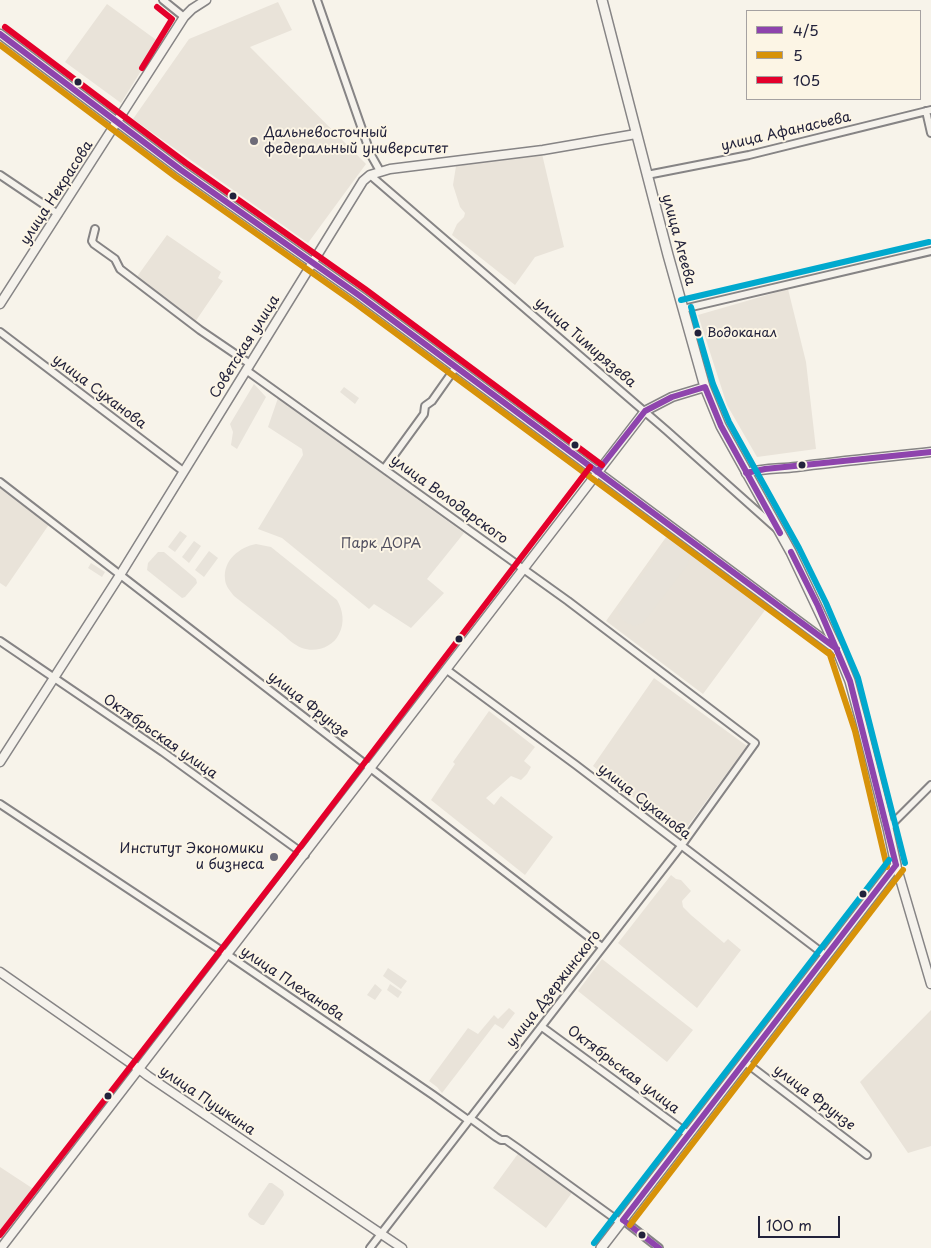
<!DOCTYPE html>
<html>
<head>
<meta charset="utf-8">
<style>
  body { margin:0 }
  #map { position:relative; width:931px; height:1248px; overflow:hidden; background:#f7f3ea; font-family:"Playpen Sans",sans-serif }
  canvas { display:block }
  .legend { position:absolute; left:746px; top:10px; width:175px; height:90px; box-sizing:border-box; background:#fcf5e5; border:1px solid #a5a1a1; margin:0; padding:6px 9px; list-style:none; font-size:15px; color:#22223b }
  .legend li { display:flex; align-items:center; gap:10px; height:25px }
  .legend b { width:25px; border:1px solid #a5a1a1 }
  .scale { position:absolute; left:758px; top:1216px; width:82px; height:22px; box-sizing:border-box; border:2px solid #22223b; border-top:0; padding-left:6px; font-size:15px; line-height:18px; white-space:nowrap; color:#22223b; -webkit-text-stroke:4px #fcf5e5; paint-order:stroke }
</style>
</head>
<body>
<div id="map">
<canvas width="931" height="1248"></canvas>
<ul class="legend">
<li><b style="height:6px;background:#8e44ad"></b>4/5</li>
<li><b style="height:6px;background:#d79209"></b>5</li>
<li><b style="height:6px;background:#e4002b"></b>105</li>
</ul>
<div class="scale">100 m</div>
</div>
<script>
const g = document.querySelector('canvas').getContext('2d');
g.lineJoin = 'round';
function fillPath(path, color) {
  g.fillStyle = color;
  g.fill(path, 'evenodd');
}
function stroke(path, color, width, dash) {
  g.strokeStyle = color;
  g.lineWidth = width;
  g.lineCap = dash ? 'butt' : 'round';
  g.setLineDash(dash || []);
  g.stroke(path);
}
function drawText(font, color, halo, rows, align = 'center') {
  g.font = font + ' "Playpen Sans",sans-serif';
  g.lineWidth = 4;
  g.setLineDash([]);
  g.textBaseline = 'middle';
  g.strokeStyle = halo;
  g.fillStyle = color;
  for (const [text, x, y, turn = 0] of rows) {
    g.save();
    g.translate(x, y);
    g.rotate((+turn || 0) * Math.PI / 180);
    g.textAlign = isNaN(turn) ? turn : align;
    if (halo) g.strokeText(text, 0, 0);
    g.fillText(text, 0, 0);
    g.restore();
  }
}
fillPath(new Path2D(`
  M278 2 292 30 250 47 366 164 308 243 133 119 189 39Z
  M107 4 159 42 121 103 65 62Z
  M542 154 564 247 535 257 515 285 452 235 457 224 464 217 465 213 460 207 453 185 456 166Z
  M167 235 221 272 218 278 223 281 195 322 136 278Z
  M788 289 806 362 816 449 757 457 727 405 698 315Z
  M0 488 50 523 6 587 0 583Z
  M669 533 768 606 703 694 606 621Z
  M654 678 747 746 687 827 684 824 679 830 665 819 662 820 593 766Z
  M489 711 535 747 524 761 531 767 527 774 521 780 511 776 486 798 494 805 501 796 553 837 525 875 431 800 455 764 453 762Z
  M671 875 676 879 681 880 691 891 682 901 683 907 691 915 724 943 728 939 741 950 697 1008 618 943Z
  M602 959 693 1030 667 1062 578 991Z
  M509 1008 515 1013 503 1029 495 1024 442 1093 437 1087 429 1081 468 1028 478 1034 494 1015 498 1019Z
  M931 1010V1146L908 1153 860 1082Z
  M520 1151 574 1190 546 1228 493 1188Z
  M0 1167 35 1190 0 1235Z`), '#e9e3d9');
fillPath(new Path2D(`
  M254 384 266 397 237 449 231 445 233 432 230 424Z
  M344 387 359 398 355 404 340 392Z
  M278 398 464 533 427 579 444 593 411 628 374 604 369 609 282 538 258 529 303 455 302 449 268 427Z
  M180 531 187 536 175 552 168 547Z
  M194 541 201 546 189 563 182 557Z
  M256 544 271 547 337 600C343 610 345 623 339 634 333 647 316 653 302 648 294 645 287 638 280 632 265 620 249 608 234 596 230 591 225 585 225 579 223 560 240 547 256 544Z
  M670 544C680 546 690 551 689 563L643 623 635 626C626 624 619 619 618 609L664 546Z
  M209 551 218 558 204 577 195 570Z
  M158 552H164L196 579 197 583 185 597 182 598 147 570 148 563Z
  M91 563 105 572 102 577 88 568Z
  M388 968 407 981 401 989 383 976Z
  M375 984 382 990 375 1000 367 995Z
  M390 984 402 992 398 998 387 990Z
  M269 1183H272L283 1191 284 1195 264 1225H261L249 1217 248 1214Z`), '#e8e3da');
const minor = new Path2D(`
  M163 0 184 17
  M317 0 371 155 380 171
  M926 111 931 133
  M0 175 58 214
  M370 175 666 430 776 528
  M647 175 749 155 931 110
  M95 229 92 241 94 244 115 259 120 269 200 330 250 364
  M683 309 931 251
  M0 332 183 471
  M246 370 568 601 755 743 681 846 370 1248
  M384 469 424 414 425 406 432 401 456 367
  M0 482 602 947
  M0 641 163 752 305 855
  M447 670 576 765 825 955
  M0 804 228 955 433 1095 468 1120
  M888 828 931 785
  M542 1027 688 1134
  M745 1062 867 1155
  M470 1118 496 1137 501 1140H506L519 1149 621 1223
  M623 1220 659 1248`);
const major = new Path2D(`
  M0 34 181 170 360 296 836 649
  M0 304 184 17 192 9 206 0
  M746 473C763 468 779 469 796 467 841 461 886 457 931 452
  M0 762 120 575 363 181 370 175 390 169 543 150 636 134
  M896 865 931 984
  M0 972 139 1069 148 1076 402 1248
  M1 1248 645 411 672 397 705 387`);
const highway = new Path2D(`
  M601 1248 896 865 888 828 860 718 850 681 837 649 791 552 721 426 705 387 668 255 602 0`);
stroke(minor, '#868485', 10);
stroke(major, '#868485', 11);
stroke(highway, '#868485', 12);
stroke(minor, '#f5f2ec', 6);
stroke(major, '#f5f2ec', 8);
stroke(highway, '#f5f2ec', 9);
stroke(new Path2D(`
  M0 34 181 170 360 296 837 649
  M597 472 645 411 672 397 705 387 721 426 780 533
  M746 473 765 469 931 452
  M791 552 818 606 850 681 896 865
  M623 1220 896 865
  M623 1220 659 1248`), '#8e44ad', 6);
stroke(new Path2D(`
  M0 45 176 177 355 303 832 656
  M829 652 855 731 887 867
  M630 1225 903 870`), '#d79209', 6);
stroke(new Path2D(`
  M5 27 186 163 365 289 602 465
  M142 68 172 19 157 7
  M0 1235 282 871 590 467`), '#e4002b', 6);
stroke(new Path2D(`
  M681 300 929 242
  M691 307 713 384 729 422 799 548 826 603 858 678 905 863
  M594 1243 889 860`), '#00a9ce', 6);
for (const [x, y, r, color] of [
  [78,82,4.5,"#22223b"],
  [254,141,5,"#6d6b78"],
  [233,196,4.5,"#22223b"],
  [698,333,4.5,"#22223b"],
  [575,445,4.5,"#22223b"],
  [802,465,4.5,"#22223b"],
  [459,639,4.5,"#22223b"],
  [274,857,5,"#6d6b78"],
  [863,894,4.5,"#22223b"],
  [108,1096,4.5,"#22223b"],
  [642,1235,4.5,"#22223b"]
]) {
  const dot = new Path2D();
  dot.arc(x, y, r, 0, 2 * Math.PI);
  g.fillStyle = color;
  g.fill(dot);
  stroke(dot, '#fcf5e5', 2);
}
drawText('13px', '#22223b', '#fcf5e5', [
  ["Водоканал",707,333]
], 'left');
drawText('14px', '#22223b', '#fcf5e5', [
  ["улица Афанасьева",786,132,-13],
  ["улица Некрасова",57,193,-57],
  ["улица Агеева",678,240,75],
  ["улица Тимирязева",585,343,41],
  ["Советская улица",245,347,-58],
  ["улица Суханова",99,392,37],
  ["улица Володарского",449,500,36],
  ["улица Фрунзе",308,705,38],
  ["Октябрьская улица",160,737,35],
  ["улица Суханова",644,802,38],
  ["улица Плеханова",292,984,34],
  ["улица Дзержинского",554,989,-52],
  ["Октябрьская улица",623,1070,37],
  ["улица Фрунзе",814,1098,37],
  ["улица Пушкина",207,1101,34]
]);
drawText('14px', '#22223b', '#fcf5e5', [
  ["Дальневосточный",264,133],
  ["федеральный университет",264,149],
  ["Институт Экономики",264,849,"right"],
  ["и бизнеса",264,865,"right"]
], 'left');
drawText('14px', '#504f5f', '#fcf5e5', [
  ["Парк ДОРА",381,544]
]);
</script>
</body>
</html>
